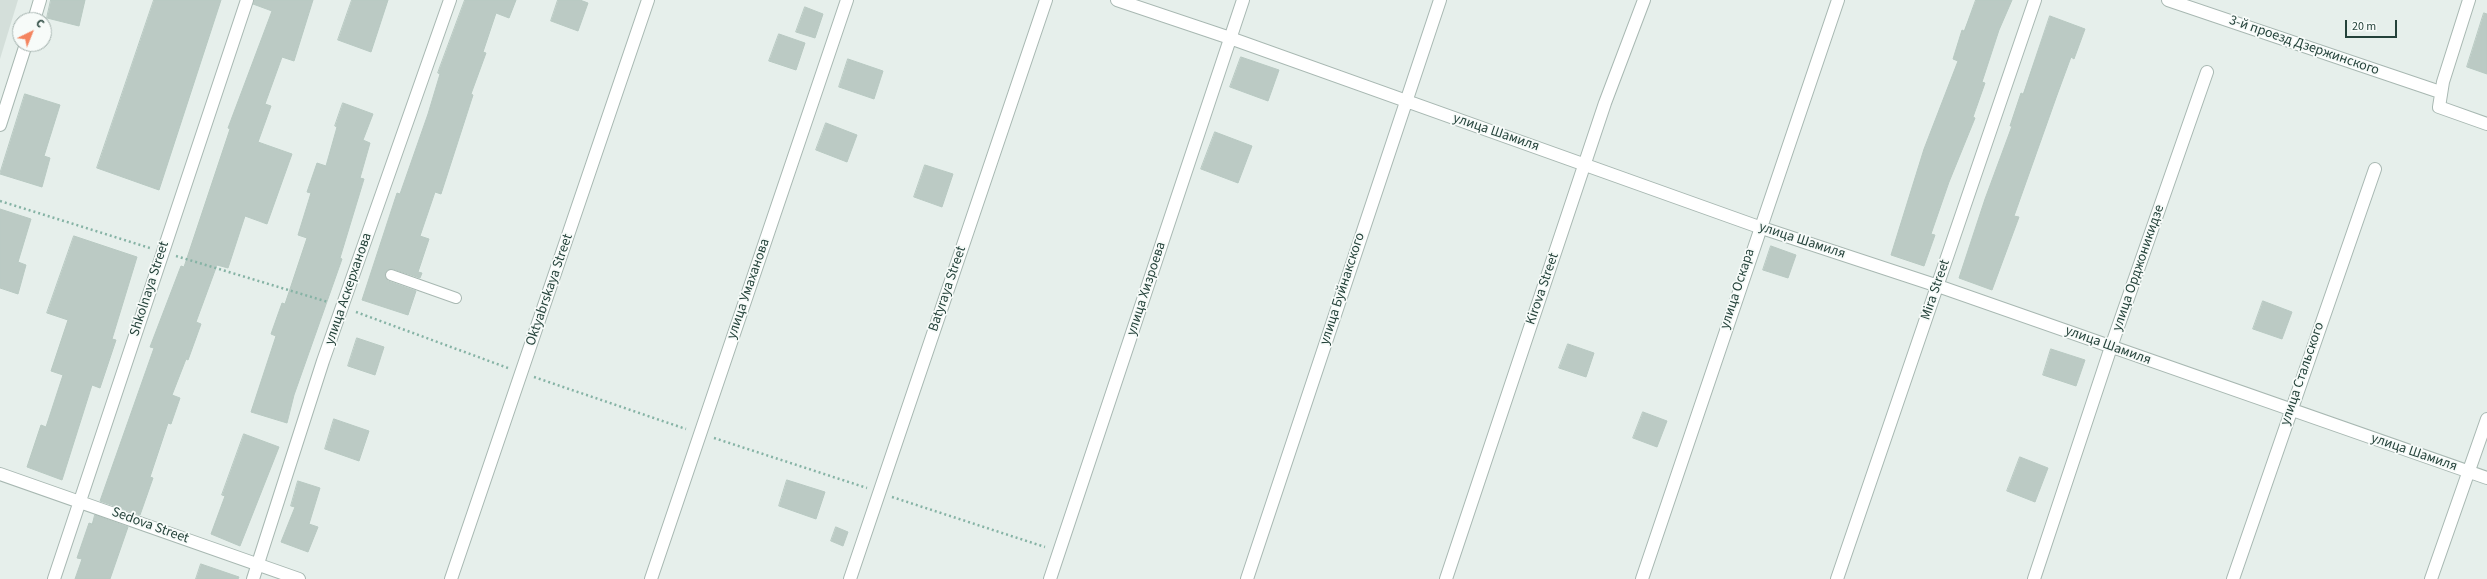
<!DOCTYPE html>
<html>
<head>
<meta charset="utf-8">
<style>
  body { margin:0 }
  #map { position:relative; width:2487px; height:579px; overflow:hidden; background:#e6efeb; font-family:"Source Sans 3",sans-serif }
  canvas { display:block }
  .north { position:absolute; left:12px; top:12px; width:40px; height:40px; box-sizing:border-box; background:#f7fbf9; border:1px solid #a3b1ad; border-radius:50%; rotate:43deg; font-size:11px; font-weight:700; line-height:16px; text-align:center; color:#24423a }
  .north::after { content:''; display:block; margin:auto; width:14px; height:18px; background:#f4845f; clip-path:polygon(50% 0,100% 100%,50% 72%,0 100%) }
  .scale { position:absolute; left:2345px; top:20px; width:52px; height:18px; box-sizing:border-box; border:2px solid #24423a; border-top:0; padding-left:5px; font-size:12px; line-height:14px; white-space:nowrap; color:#24423a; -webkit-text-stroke:3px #f7fbf9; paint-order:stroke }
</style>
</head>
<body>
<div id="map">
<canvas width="2487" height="579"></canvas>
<div class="north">С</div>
<div class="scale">20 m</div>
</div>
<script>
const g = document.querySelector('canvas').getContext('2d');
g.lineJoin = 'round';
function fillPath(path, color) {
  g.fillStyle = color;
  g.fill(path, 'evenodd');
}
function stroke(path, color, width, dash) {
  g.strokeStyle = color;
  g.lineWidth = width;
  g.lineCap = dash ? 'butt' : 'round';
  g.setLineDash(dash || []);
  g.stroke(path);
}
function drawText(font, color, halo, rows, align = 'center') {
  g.font = font + ' "Source Sans 3",sans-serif';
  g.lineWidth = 3.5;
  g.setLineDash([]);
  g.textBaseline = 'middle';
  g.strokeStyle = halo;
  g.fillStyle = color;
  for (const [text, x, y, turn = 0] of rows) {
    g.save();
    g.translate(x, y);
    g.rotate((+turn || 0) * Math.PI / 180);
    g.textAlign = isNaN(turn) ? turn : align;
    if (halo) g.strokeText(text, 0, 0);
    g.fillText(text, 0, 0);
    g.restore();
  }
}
fillPath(new Path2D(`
  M0 0H18L0 59Z`), '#d4dfda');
const building = new Path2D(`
  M51 0H85L79 26 47 18Z
  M154 0H221L159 190 97 168Z
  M254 0H313L294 61 282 57 265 104 271 106 258 142 292 154 267 224 245 216 228 268 217 265 196 322 201 324 188 360 186 359 172 395 180 398 171 424 168 423 150 477 153 478 140 515 100 501 154 348 150 347 181 266 184 267 230 129 228 128 272 11 253 4Z
  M352 0H388L371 52 338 40Z
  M465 0H516L509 18 496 13 483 52 486 53 471 94 473 95 441 194 435 192 420 236 429 239 418 272 422 273 420 278 393 269 387 270 385 273 388 281 416 291 408 315 362 300 397 193 400 194 428 114 440 74 438 73Z
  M558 0H580L588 3 578 31 551 21Z
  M1976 0H2012L1999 30 1982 82 1985 83 1973 117 1975 118 1949 182 1931 234 1935 235 1924 266 1891 255 1924 149 1958 61 1953 59 1962 30 1964 31Z
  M805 7 823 14 815 38 796 32Z
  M2484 13 2487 14V74L2467 67Z
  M2050 16 2085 29 2074 59 2071 57 2057 95 2014 216 2019 217 1992 290 1959 278 1985 199 2012 126H2010L2021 93 2023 94Z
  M779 34 805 43 796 70 769 61Z
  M1241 57 1279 70 1268 101 1230 87Z
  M848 59 883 71 874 99 839 87Z
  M25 94 60 105 44 156 50 158 42 187 0 174Z
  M343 103 373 114 363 140 370 143 360 178 364 179 340 258 342 259 294 395 287 423 251 412 276 336 271 334 282 303 285 304 307 238 298 235 311 193 307 192 317 163 326 166 337 127 335 126Z
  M826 123 857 135 847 162 816 150Z
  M1215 132 1252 146 1238 183 1201 169Z
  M925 165 953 174 942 207 914 197Z
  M0 209 31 219 18 262 26 265 18 294 0 288Z
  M74 236 137 257 112 339 116 340 100 388 92 385 62 480 27 467 41 425 46 427 63 375 51 371 68 320 47 313Z
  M1771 246 1796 255 1788 278 1763 270Z
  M2263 301 2292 312 2282 339 2253 329Z
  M357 338 384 347 375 375 348 366Z
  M1568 344 1594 353 1586 377 1559 368Z
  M2051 349 2085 360 2076 386 2043 375Z
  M1643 412 1667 421 1657 447 1633 438Z
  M334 419 369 431 359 461 325 449Z
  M244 434 279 447 240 546 211 534 225 496 222 495Z
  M2020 457 2048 468 2035 502 2007 491Z
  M787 480 825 492 816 519 779 506Z
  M298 481 320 488 309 524 318 527 308 552 281 542 295 507 291 506Z
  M95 515 128 527 110 579H75L82 559 77 558 89 523 92 524Z
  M836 527 848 532 843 546 831 541Z
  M201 564 239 577 238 579H196Z`);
fillPath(building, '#bbcac4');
stroke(building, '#b8c9c2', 1);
const service = new Path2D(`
  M391 275 456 298`);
const minor = new Path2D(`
  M1117 0 1230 38 1759 227 1938 286 2487 478
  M2168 0 2440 92
  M2469 0 2443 82 2439 107 2487 124
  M34 20 40 0
  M0 125 26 44
  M0 474 299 579
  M54 579 247 0
  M253 579 323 361 450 0
  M451 579 648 0
  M651 579 847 0
  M850 579 1046 0
  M1050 579 1243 0
  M1247 579 1440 0
  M1446 579 1605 103 1644 0
  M1642 579 1838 0
  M1837 579 2035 0
  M2034 579 2111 347 2207 72
  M2233 579 2375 169
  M2431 579 2487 419`);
stroke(service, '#a8b8b2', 12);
stroke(minor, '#a8b8b2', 14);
stroke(new Path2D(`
  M0 201 150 248
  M176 256 328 302
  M356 312 508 368
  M534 377 686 429
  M714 438 867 488
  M892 497 1045 547`), '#86b3a5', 2.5, [2, 3]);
stroke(service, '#fff', 10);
stroke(minor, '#fff', 12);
drawText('14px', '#24423a', '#f7fbf9', [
  ["3-й проезд Дзержинского",2304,46,19],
  ["улица Шамиля",1496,133,19],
  ["улица Шамиля",1802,241,18],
  ["улица Орджоникидзе",2139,268,-71],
  ["Shkolnaya Street",150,289,-72],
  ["улица Аскерханова",349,289,-71],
  ["улица Умаханова",749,289,-71],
  ["Batyraya Street",948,289,-71],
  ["улица Хизроева",1147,289,-72],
  ["улица Буйнакского",1343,289,-72],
  ["Kirova Street",1543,289,-71],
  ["улица Оскара",1738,289,-72],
  ["Oktyabrskaya Street",550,290,-71],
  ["Mira Street",1936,290,-71],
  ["улица Шамиля",2108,346,20],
  ["улица Стальского",2303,374,-71],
  ["улица Шамиля",2414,453,19],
  ["Sedova Street",150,526,20]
]);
</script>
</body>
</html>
